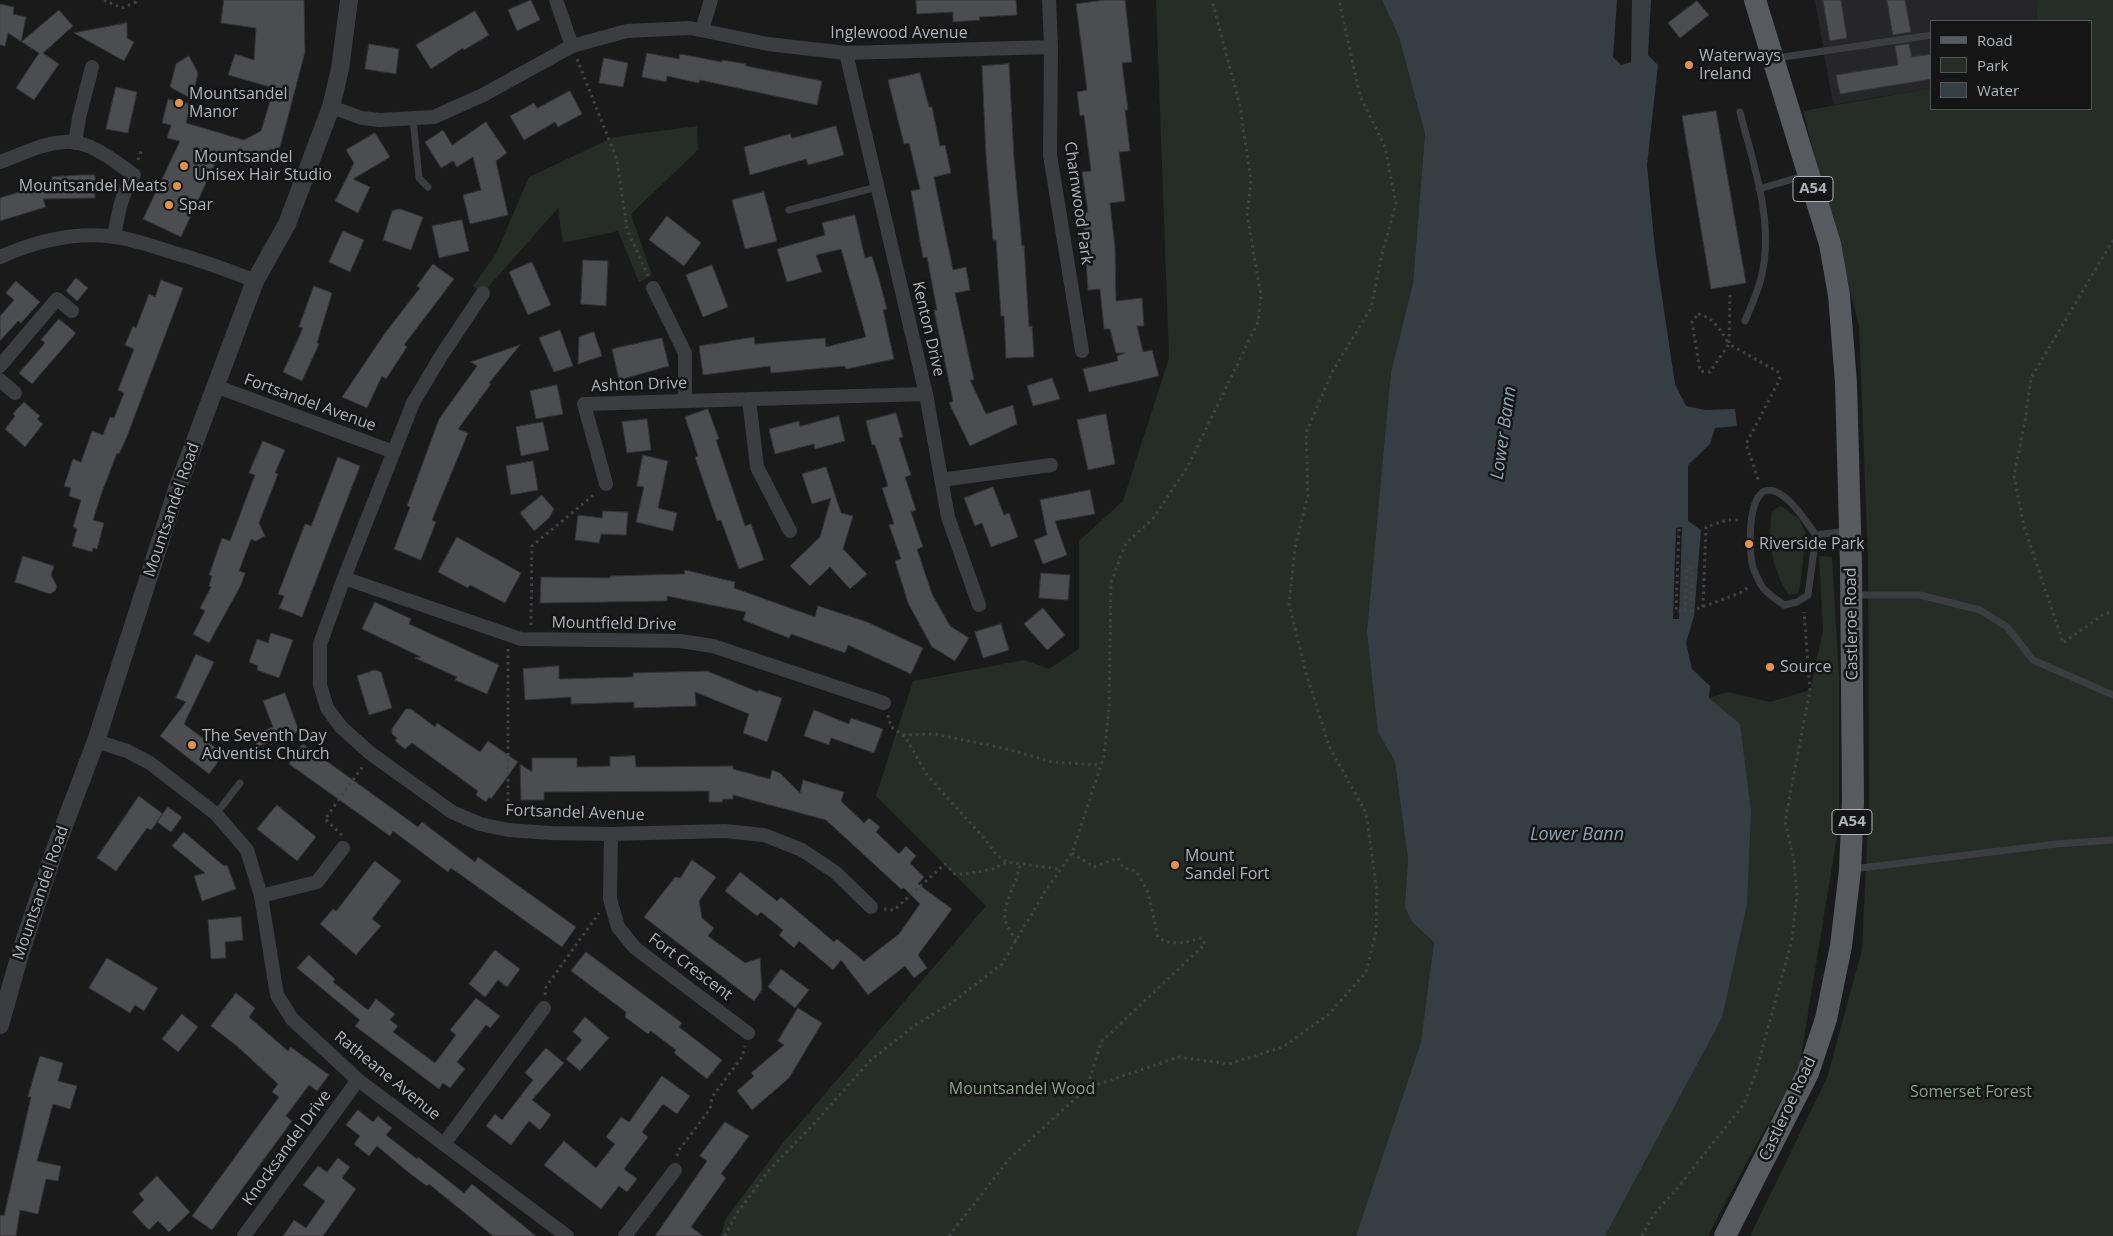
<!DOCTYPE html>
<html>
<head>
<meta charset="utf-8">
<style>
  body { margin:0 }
  #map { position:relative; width:2113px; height:1236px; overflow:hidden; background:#1a1a1b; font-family:"Open Sans",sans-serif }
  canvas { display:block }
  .legend { position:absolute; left:1930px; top:20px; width:162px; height:90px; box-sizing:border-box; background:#151516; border:1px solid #525457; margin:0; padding:6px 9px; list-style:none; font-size:15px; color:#aeb3b9 }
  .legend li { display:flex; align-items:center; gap:10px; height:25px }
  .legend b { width:25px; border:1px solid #525457 }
</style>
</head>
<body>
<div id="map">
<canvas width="2113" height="1236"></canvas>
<ul class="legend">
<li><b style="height:6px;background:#575a5f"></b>Road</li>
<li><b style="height:14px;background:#262d26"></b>Park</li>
<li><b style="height:14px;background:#353f43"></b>Water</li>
</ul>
</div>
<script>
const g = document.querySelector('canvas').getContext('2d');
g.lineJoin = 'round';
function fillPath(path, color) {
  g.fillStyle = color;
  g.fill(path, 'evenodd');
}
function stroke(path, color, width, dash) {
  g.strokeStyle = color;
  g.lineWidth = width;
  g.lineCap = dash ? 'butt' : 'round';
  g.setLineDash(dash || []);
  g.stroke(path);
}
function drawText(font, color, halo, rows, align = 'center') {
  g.font = font + ' "Open Sans",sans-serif';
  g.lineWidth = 5;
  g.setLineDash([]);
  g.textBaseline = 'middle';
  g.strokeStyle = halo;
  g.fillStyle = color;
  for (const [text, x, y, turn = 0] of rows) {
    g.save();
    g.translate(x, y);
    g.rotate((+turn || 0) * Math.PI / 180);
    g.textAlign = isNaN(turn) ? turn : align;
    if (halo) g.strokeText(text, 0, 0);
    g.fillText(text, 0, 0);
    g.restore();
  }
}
fillPath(new Path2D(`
  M1815 0H2036L2037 21H1932V88L1833 105Z`), '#262628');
fillPath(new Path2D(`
  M1156 0H1382L1399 37 1425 134 1413 283 1391 372 1382 481 1378 732 1395 762 1408 860 1406 907 1413 922 1434 942 1421 1046 1356 1236H721L726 1218 782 1144 986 906 876 796 913 681 1024 660 1049 669 1079 649V541L1123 501 1169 358Z
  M2036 0H2113V1236H1750L1827 1078 1862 950 1869 805 1868 558 1859 325 1803 111 1932 88V109H2092V21H2037Z
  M697 126 698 150 631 214 652 275 639 282 618 231 563 243 558 208 483 293 473 286 496 254 529 177 614 137Z
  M1781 506 1799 519 1806 534 1800 586 1798 593 1789 595C1772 569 1767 541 1772 511Z
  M1819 556 1832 557 1839 676V824L1799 1068 1749 1158 1708 1236H1605L1722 1018 1690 704 1728 692 1770 702 1810 690 1823 631Z`), '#262d26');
fillPath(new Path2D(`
  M1382 0H1651L1648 55 1658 65 1647 165 1655 250 1675 384 1686 406 1705 410 1735 409 1737 426 1715 428 1710 444 1688 465V521L1701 530 1694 616 1686 643 1692 669 1710 686 1709 698 1740 724 1751 811 1747 904 1722 1018 1605 1236H1356L1421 1042 1434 942 1412 922 1405 907 1408 860 1395 762 1378 732 1367 632 1391 372 1413 283 1425 134 1399 37Z`), '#353f43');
fillPath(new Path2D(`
  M1617 0H1632L1631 62 1621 65 1613 57Z
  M1682 527 1679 619H1673L1676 528Z`), '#1a1a1b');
const building = new Path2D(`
  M224 0H304L305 52 279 151 271 149 249 161 220 153 181 237 143 219 180 141 167 138 171 125 162 123 168 99 191 104 186 123 244 140 261 131 274 88 228 75 235 54 254 60 256 28 221 23Z
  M531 0 540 20 517 31 508 10Z
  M916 0H1016L1017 15 979 17 980 20 953 22V12L917 14Z
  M1106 0H1125L1132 62 1122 63 1128 110H1125L1130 151 1119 152 1125 201 1110 203 1115 248 1116 301 1142 298 1144 326H1137L1143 352 1152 350 1159 376 1089 392 1083 369 1118 361 1117 356 1125 353H1116L1110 329H1104L1100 289 1088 290 1083 213 1088 212 1082 172 1091 171 1084 115 1080 116 1077 92 1087 90 1076 4Z
  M1823 0H1841L1847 38 1830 41Z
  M1887 0H1905L1911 32 1893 35Z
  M1697 1 1709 15 1680 38 1668 23Z
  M0 4 14 7 13 14 26 17 21 42 59 10 73 26 43 53 59 64 34 100 16 88 39 53 8 33 5 46 0 45Z
  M475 11 489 35 464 50 463 48 431 69 416 45Z
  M127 23V38L134 42 124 61 74 33Z
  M369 44 399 49 396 74 365 69Z
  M1909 44 1912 57 1932 54V79L1840 94 1836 75 1898 65 1895 46Z
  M647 53 679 59 680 54 722 62V60L746 64V66L822 81 817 105 700 80 699 83 667 76 666 82 642 77Z
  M189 56 198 73 192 99 170 87 176 64Z
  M604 58 628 63 623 87 599 83Z
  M1009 64 1014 158 1022 246 1024 245 1029 327 1032 326 1034 357 1006 358 1004 316H1001L996 240H993L986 156 982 66Z
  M920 73 929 107H932L940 146 945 145 951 173 934 177 953 270 966 267 970 290 955 293 974 380H970L986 414 1013 405 1017 424 970 446 949 403 953 401 934 310H937L927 257 923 258 911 191 920 189 909 143 904 144 888 80Z
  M116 87 137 92 128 133 106 129Z
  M570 91 582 114 558 127 555 122 524 140 510 116 534 103 537 108Z
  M1716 111 1746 283 1711 289 1682 116Z
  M486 122 507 153 496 161 508 215 470 224 463 195 481 190 473 157 457 167 453 161 441 168 425 142 443 130 452 145Z
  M836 126 844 155 808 165 806 159 750 175 744 147 790 134 792 138Z
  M375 133 390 157 353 179 370 187 358 213 335 201 354 163 346 150Z
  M81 175H95V198L43 199 46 207 0 221V198L52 182V177Z
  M764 192 777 241 745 249 732 200Z
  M400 209 423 217 411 250 383 240 392 211Z
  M855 215 865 258 872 256 879 279 887 309 883 310 894 359 846 369 845 366 771 373 770 366 703 375 699 346 754 337 755 344 825 338 826 347 866 337 841 249 816 255 822 272 787 282 777 249 825 235 822 223Z
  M667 216 701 243 684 266 649 240Z
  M462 220 469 251 439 258 432 226Z
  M343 231 364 240 350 272 329 262Z
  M583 260 608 261 606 306 581 304Z
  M532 262 551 305 528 315 509 272Z
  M433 264 454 279 404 345 407 347 386 379 382 376 367 408 342 397 385 333 420 288 417 286Z
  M712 265 728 307 703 317 686 275Z
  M76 278 88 288 77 301 66 291Z
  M161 280 183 288 126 439 119 454 117 453 102 492 93 520 104 523 97 549 93 548 92 552 72 546 77 529 73 527 81 500 69 496 71 488 64 486 73 459 81 462 92 431 103 435 110 417 114 418 124 393 118 390 134 349 125 345 133 326 136 328 149 294 155 297Z
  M16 281 40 302 21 323 18 321 0 341V316L14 300 6 293Z
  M314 286 332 293 317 343 319 344 302 381 283 372 303 328 299 327Z
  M59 319 76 333 32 384 19 373 45 343 41 340Z
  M560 330 573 366 554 372 539 338Z
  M594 332 602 356 578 364 579 337Z
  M662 338 669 366 619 380 612 349Z
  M520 345 489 383 491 384 458 429 468 433 432 520 436 522 421 560 394 549 410 507 407 506 439 419 477 366 471 362Z
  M1052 378 1060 399 1033 406 1027 386Z
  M557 385 563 414 536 419 530 391Z
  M24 402 40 416 37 419 43 424 25 447 5 429 15 416 13 414Z
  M708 409 719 439 716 440 745 526 751 524 764 560 739 569 721 520 717 521 695 457 698 456 685 417Z
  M896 413 903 437 899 438 911 475 905 477 916 510 911 512 923 547 917 549 932 594 950 626 969 638 955 661 932 647 908 603 895 561 901 559 889 525 894 524 882 488 888 486 875 445H872L866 421Z
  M1106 414 1115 464 1088 470 1077 420Z
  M839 416 845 441 815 449 814 444 775 454 769 429 799 421 800 426Z
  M647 419 651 450 627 453 622 422Z
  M543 422 549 450 521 456 516 427Z
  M263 441 285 450 275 473 278 474 259 523 265 536 256 541 251 539 239 571 245 573 241 585 209 643 193 634 205 611 200 608 211 587 209 586 212 576 209 575 222 538 230 541 255 475 249 473Z
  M643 455 668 461 658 508 677 513 673 531 636 522 644 487 637 486Z
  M338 457 360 466 302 617 279 608 284 596 278 594 305 524 311 526Z
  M533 461 538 490 511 495 506 466Z
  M826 467 841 513 853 516 843 549 867 574 850 589 830 567 810 586 790 566 820 537 831 498 812 504 802 474Z
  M993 487 1004 515 1009 513 1018 537 991 547 982 523 975 526 964 498Z
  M1090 490 1095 514 1055 521 1067 555 1043 564 1034 540 1047 535 1040 500Z
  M542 495 554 509 549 518 534 531 520 513Z
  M603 511 628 512 626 535 601 534 599 543 575 540 578 515 602 518Z
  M457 537 521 573 505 603 470 585 468 588 438 572Z
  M23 556 54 566 51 575 57 586 55 591 50 594 15 582Z
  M685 570 735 582 734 588 815 617 818 606 867 622 923 648 911 674 848 645 845 653 791 634 789 638 743 620 746 612 667 596V601L540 603 541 577 610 578V576L684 574Z
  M1041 573 1070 575 1068 600 1039 598Z
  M375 602 411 619 409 624 499 665 487 694 455 680 457 677 415 658 421 657 362 629Z
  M1043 608 1065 635 1047 650 1024 624Z
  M1001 624 1009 650 983 658 975 632Z
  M271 633 293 640 279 678 257 670 258 666 249 662 257 639 268 643Z
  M196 654 214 662 184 724 224 754 209 774 160 736 186 702 176 698Z
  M559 666V679L633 677V673L707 671 758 692V690L782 698 767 742 743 733 749 714 695 692 696 706 634 708V702L571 704V697L525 700 523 669Z
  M375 670 381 672 392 708 369 715 357 676Z
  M285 693 299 731 257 747 252 735 273 727 263 701Z
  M406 709H411L435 727 437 723 480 752 488 741 518 762 491 799 489 797 486 802 476 795 478 791 412 743 405 749 395 741 397 738 392 734V729Z
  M814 710 849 724 851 718 883 729 874 753 831 738 829 745 804 736Z
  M303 744 418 827 422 822 475 862 478 857 576 927 562 947 451 868 448 872 393 831 390 836 289 764Z
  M635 756 636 767 733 766V769L770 779 772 770 780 773 800 793 803 780 844 792 841 801 864 823 869 818 880 827 876 832 899 854 906 846 916 856 910 863 924 877 918 884 952 909 918 955 927 968 914 978 905 966 868 995 841 960 833 970 799 941 794 948 779 935 783 930 761 912 757 916 725 891 740 872 777 901 781 897 834 942 837 939 864 961 899 934 920 904 904 888 901 889 826 820 733 795V799H723L722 802H709V791L544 792V800H521L520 764 532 772V758H577V767L610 766V757Z
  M139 796 163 814 151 830 147 828 116 871 97 858Z
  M277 805 316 837 297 861 257 829Z
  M168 807 182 817 171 832 157 822Z
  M184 832 224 866 227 865 236 889 202 901 194 876 205 873 172 846Z
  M692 860 716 877 699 901 702 918 714 928 708 936 745 963 760 958 762 990 754 1001 644 917 675 877 680 878Z
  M375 861 401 881 372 919 381 926 356 955 320 924 333 909 336 911Z
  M241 917 243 940 225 942 226 958 211 959 208 920Z
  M495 950 520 969 507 987 498 980 485 997 469 984Z
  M586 952 682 1023 679 1027 722 1060 707 1079 674 1053 676 1050 651 1031 648 1034 625 1017 626 1012 571 971Z
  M309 955 335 979 333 982 368 1010 376 999 395 1014 390 1020 398 1026 393 1032 435 1063 456 1035 450 1030 476 998 500 1016 490 1028 486 1025 457 1062 465 1069 450 1088 443 1083 439 1089 355 1026 360 1020 297 968Z
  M107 958 158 988 144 1011 135 1005 130 1013 89 988Z
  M781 969 809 990 795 1008 768 987Z
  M236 993 255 1008 249 1017 288 1051 291 1047 329 1075 317 1091 309 1085 286 1116 292 1121 212 1230 192 1216 279 1097 272 1092 278 1084 238 1047 211 1026Z
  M798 1008 822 1023 789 1078 752 1110 737 1091 754 1076 751 1073 784 1045 778 1041Z
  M182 1014 198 1027 178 1052 162 1039Z
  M585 1017 609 1038 580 1071 566 1059 582 1040 573 1032Z
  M546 1048 564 1063 532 1100 551 1115 540 1130 529 1121 511 1145 486 1126 495 1114 502 1120 533 1080 525 1073Z
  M40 1056 63 1063 58 1081 77 1086 70 1109 53 1104 37 1161 61 1166 58 1181 46 1179 38 1214 20 1210 16 1236H0V1215L4 1216 31 1097H28Z
  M662 1076 690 1096 677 1114 663 1104 642 1132 648 1137 624 1169 637 1179 627 1192 619 1186 601 1209 544 1165 564 1141 596 1168 615 1144 606 1137 621 1117 629 1122Z
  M358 1110 373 1122 378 1116 392 1128 386 1135 417 1159 418 1157 464 1193 472 1184 536 1236H493L429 1184 427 1186 408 1172 377 1146 369 1156 354 1144 360 1136 346 1125Z
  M725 1122 749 1136 721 1174 726 1178 691 1227 703 1236H655L707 1161 700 1156Z
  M338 1158 350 1167 342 1178 356 1189 323 1236H283L294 1220 306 1228 325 1201 303 1185 318 1166 327 1172Z
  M157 1176 190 1212 169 1232 158 1221 149 1230 132 1212 144 1200 139 1194Z`);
fillPath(building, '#4c4d50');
stroke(building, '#343437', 1);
stroke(new Path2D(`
  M104 0 122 8 136 2V0
  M577 59 617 160 627 229 648 276
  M138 160 142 149
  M2113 240 2031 378 2025 421 2014 476 2024 526 2063 643 2104 614 2113 612
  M1730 295 1729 344 1778 372 1780 379 1746 444 1759 482
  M1698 314C1715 318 1721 331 1729 344L1710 372 1700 371 1692 322Z
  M1679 529 1676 611H1685L1687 568H1692L1691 611 1740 593 1750 586
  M1703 607 1706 527 1727 520H1741
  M531 625 532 546 596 493
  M508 649V815
  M888 715 891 727 903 735 907 740 927 775 983 837 997 855 1007 862 1060 869
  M903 735 934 734 1003 748 1052 762 1101 765
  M342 835 325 819 363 766
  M1072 853 1094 867 1118 858C1122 868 1126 869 1136 871L1148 892 1158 937C1171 947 1187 942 1201 938L1203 939 1205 944 1101 1042 1087 1088
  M884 909 894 910 945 864 955 874H966L993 869 1007 862
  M1016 941C1013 935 1006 926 1005 919 1003 902 1018 882 1020 864
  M545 995 546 987 599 913
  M677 1156 679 1150 710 1109 712 1097 742 1057 745 1046
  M725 1236 737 1213 769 1170 810 1128 870 1061 914 1026 953 1002 1002 964 1046 890 1072 853 1104 756 1109 708 1111 582 1126 543 1152 520 1188 466 1258 322 1261 296 1247 214 1251 181 1240 106 1212 0
  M949 1236 1010 1158 1087 1088 1179 1057 1229 1064 1283 1047 1329 1014 1366 972 1376 932 1377 892 1366 813 1329 746 1305 669 1289 604 1295 548 1308 495 1306 433 1332 372 1371 308 1382 254 1396 204 1385 147 1360 96 1339 0
  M1642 1236 1654 1214 1675 1191 1744 1104 1756 1072 1792 940 1797 894 1794 861 1785 821 1810 690 1804 612`), '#414447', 3, [2.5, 4]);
stroke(new Path2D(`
  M1777 58 1932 35
  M1740 112C1753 163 1774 221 1762 274 1759 290 1751 306 1745 321
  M413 119 419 178 428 187
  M1759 189 1806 175
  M789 210 877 187
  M1816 535 1808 595 1797 602 1784 605C1777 599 1765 593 1761 585 1758 579 1753 570 1752 563 1749 547 1746 473 1780 494 1795 503 1805 521 1816 535L1847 531
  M1855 595H1920L1980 610 2007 627 2033 660 2113 695
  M216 814 240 783
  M1853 869 2056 844 2113 840`), '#3b3d40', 7);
stroke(new Path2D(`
  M556 0 572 46
  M1049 0 1051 47 1050 155 1082 351
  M702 30 711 0
  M846 53 926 394 948 517 979 605
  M331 107 362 118 380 120 434 117 483 95 572 46 627 31 690 28 768 44 846 53 1051 47
  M75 143 79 118 92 67
  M0 162C20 155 43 143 64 142 90 140 114 161 134 175 121 194 118 214 114 237
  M0 257C36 241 76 231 116 237 135 240 153 246 171 252 200 260 228 270 255 281
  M653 288 685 353V401
  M483 293 441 356 413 403 344 578 320 644V685L327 708 341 727 370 753 452 812 480 824 508 830 551 833 611 834 724 831 764 835 802 850 835 872 871 907
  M0 366 57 299 72 311
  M0 380 15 393
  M215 386 394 452
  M749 399 757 467 790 531
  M941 480 1051 465
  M606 484 584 404 926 394
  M344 578 521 639 680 641 713 646 884 703
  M96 741 127 751 150 763 216 814 247 850 261 896 277 995 292 1019 358 1080 567 1236
  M611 834 610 899 618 927 635 948 748 1033
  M261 896 317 882 343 848
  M444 1144 544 1008
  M244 1236 358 1080
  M625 1236 675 1170`), '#3b3d40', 14);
stroke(new Path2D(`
  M0 1025 20 954 54 852 96 741 177 489 255 281 287 224 331 107 340 69 349 0`), '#3b3d40', 18);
stroke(new Path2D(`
  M1725 1236 1808 1073 1826 1019 1841 946 1850 870 1853 802 1851 566 1846 383 1839 295 1830 244 1755 0`), '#575a5f', 22);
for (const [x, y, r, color] of [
  [1689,65,5,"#de934f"],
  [179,103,5,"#de934f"],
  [184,166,5,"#de934f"],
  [177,186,5,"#de934f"],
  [169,205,5,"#de934f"],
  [1749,544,5,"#de934f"],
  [1770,667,5,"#de934f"],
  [192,745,5,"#de934f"],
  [1175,865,5,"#de934f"]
]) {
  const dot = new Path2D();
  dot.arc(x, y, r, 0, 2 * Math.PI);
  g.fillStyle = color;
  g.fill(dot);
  stroke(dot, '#151516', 2);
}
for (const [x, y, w] of [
  [1813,189,40],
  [1852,822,40]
]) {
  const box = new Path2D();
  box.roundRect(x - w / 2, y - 12.5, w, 25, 4);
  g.fillStyle = '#151516';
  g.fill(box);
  stroke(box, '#aeb3b9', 1);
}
drawText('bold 15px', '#aeb3b9', null, [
  ["A54",1813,189],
  ["A54",1852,822]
]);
drawText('16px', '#aeb3b9', '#151516', [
  ["Inglewood Avenue",899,33],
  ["Charnwood Park",1078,203,82],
  ["Kenton Drive",928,329,77],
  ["Ashton Drive",639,385,-2],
  ["Fortsandel Avenue",310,403,20],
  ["Mountsandel Road",172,510,-71],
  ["Mountfield Drive",614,624,1],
  ["Castleroe Road",1852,624,-91],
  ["Fortsandel Avenue",575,813,2],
  ["Mountsandel Road",41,893,-71],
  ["Fort Crescent",690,967,37],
  ["Ratheane Avenue",387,1076,39],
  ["Castleroe Road",1788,1109,-65],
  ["Knocksandel Drive",287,1148,-54]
]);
drawText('16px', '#aeb3b9', '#151516', [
  ["Waterways",1699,56],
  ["Ireland",1699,74],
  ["Mountsandel",189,94],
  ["Manor",189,112],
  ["Mountsandel",194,157],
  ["Unisex Hair Studio",194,175],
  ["Mountsandel Meats",167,186,"right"],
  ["Spar",179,205],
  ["Riverside Park",1759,544],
  ["Source",1780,667],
  ["The Seventh Day",202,736],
  ["Adventist Church",202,754],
  ["Mount",1185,856],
  ["Sandel Fort",1185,874]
], 'left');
drawText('16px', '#8aa287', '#151516', [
  ["Mountsandel Wood",1022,1089],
  ["Somerset Forest",1971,1092]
]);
drawText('italic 18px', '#89a5b0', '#151516', [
  ["Lower Bann",1504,433,-82],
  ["Lower Bann",1577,835]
]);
</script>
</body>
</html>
